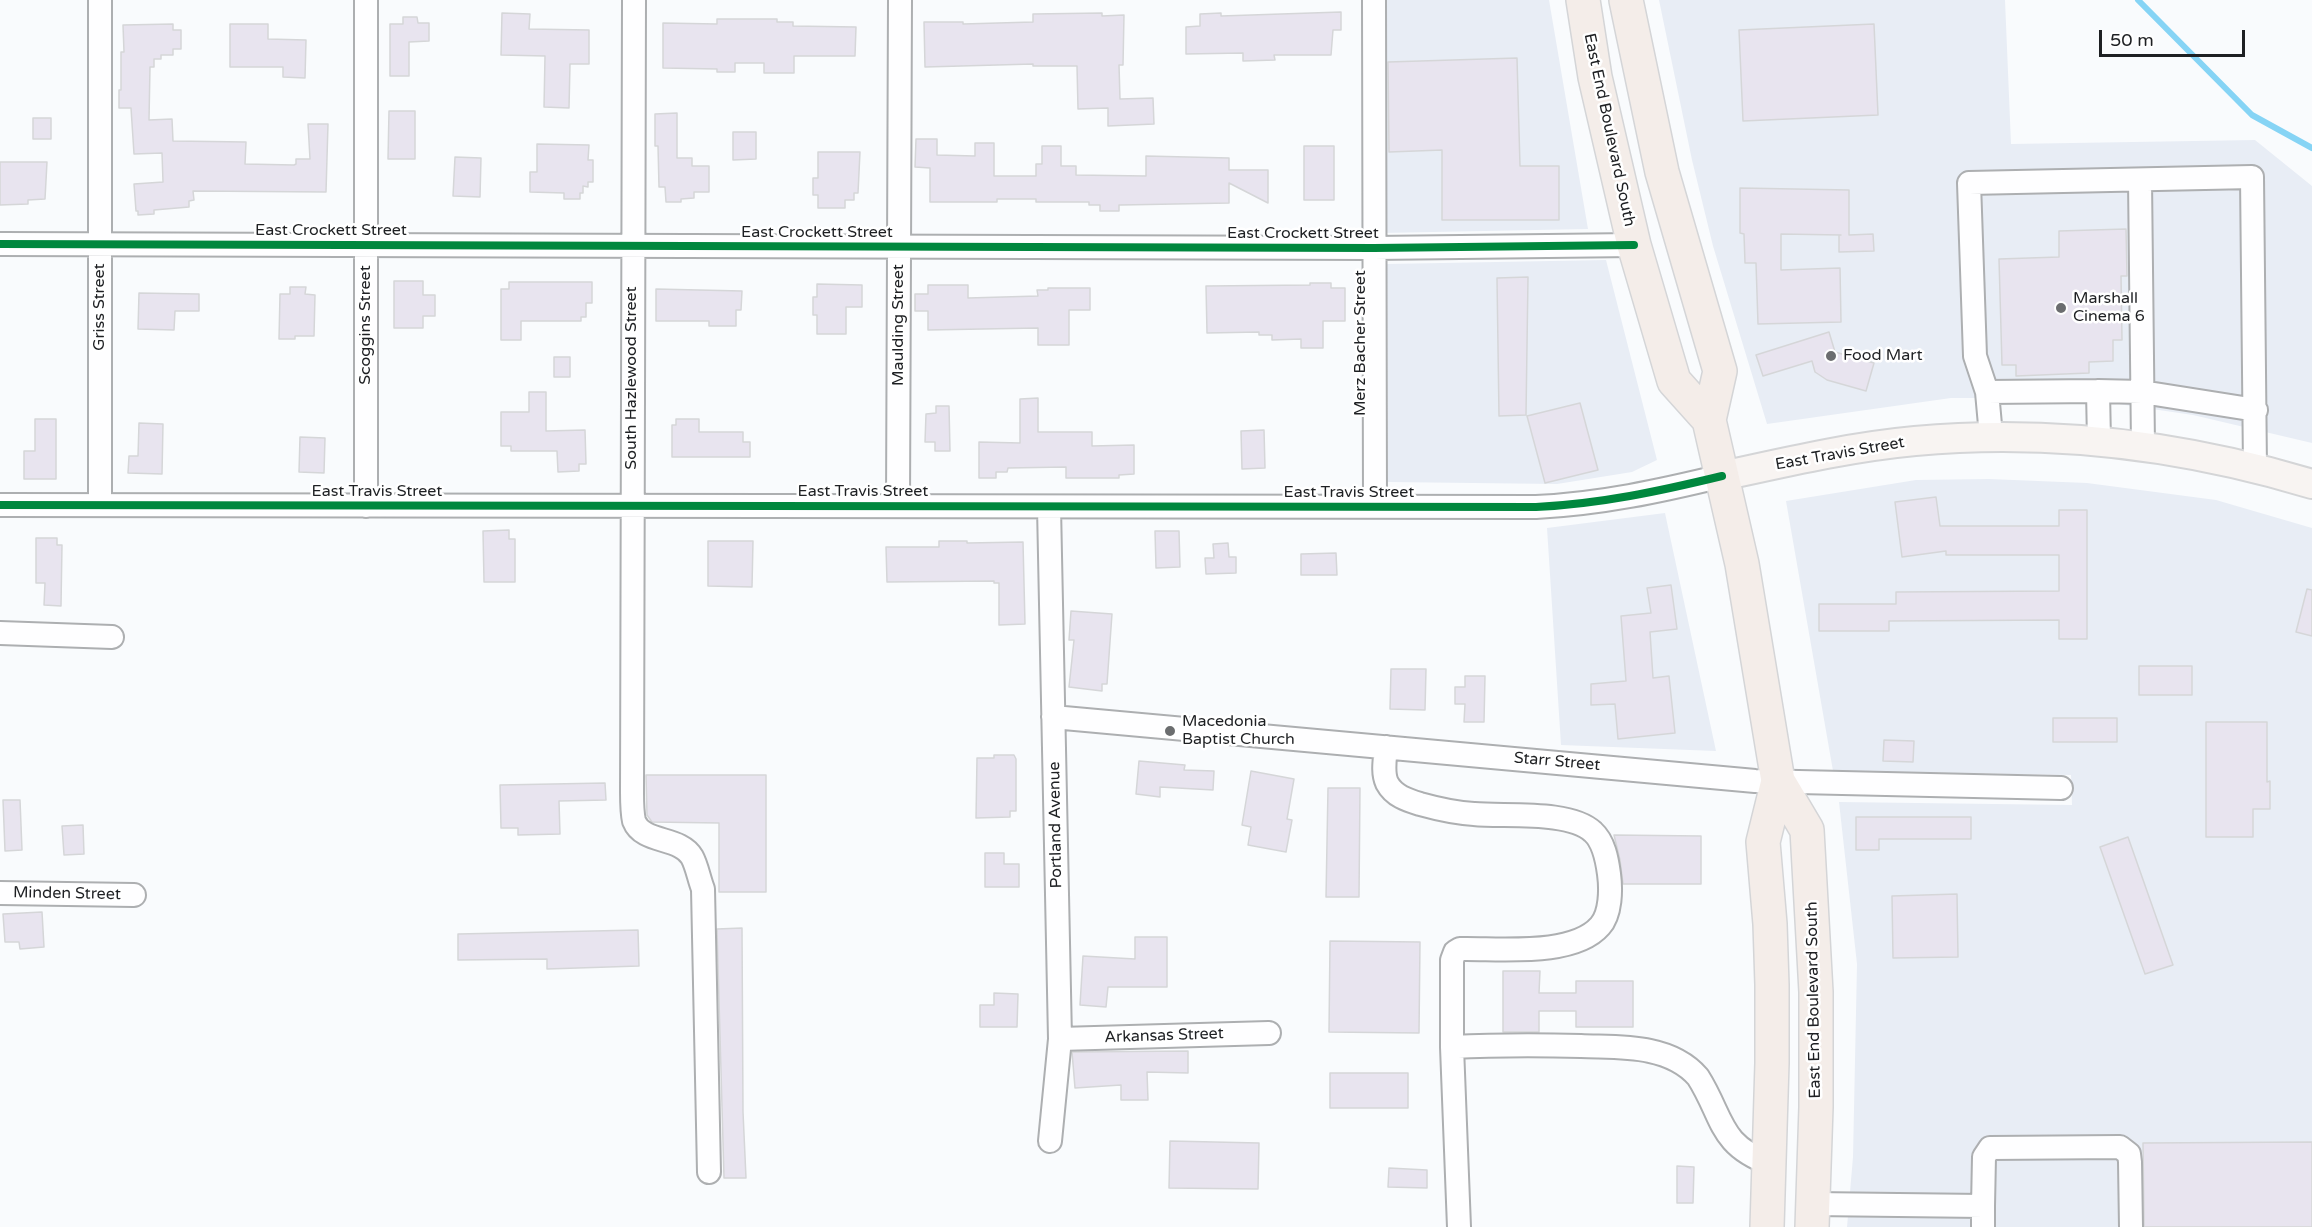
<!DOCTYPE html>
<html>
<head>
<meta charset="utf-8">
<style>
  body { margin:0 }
  #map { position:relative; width:2312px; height:1227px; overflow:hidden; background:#f9fbfd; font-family:"Varela Round",sans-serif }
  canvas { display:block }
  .scale { position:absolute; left:2099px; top:30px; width:146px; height:27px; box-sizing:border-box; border:3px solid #1e2023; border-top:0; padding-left:8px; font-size:18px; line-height:21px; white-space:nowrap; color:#1e2023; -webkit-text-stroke:4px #fff; paint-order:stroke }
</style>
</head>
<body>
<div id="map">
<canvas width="2312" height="1227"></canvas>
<div class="scale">50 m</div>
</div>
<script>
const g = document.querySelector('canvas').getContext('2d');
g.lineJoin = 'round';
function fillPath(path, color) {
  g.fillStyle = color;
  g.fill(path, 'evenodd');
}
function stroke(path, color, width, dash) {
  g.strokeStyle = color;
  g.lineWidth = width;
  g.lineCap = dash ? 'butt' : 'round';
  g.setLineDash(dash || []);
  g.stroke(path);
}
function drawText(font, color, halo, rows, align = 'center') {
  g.font = font + ' "Varela Round",sans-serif';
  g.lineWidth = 5;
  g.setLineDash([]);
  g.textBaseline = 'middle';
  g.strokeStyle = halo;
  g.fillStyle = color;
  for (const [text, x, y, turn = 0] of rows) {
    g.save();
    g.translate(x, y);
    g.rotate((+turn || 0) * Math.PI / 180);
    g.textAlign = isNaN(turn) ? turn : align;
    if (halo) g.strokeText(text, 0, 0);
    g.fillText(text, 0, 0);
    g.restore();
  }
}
fillPath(new Path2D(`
  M1382 0H1549L1588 229 1381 233Z
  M1659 0H2005L2011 144 2255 140 2312 186V443L2193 415 2118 404 2022 398H1951L1767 424 1713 246 1692 160Z
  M1606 260 1657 460 1632 472 1557 484 1388 482 1387 264Z
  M1989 479 2087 483 2216 500 2312 528V1227H1847L1853 1157 1857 964 1839 802 2072 805 2071 775 1833 771 1786 501 1916 480Z
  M1665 513 1716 751 1561 745 1547 528Z`), '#e8edf5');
stroke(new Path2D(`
  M2138 0 2252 115 2312 148`), '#86d4f5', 6);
const building = new Path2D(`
  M1341 12V30H1333L1331 55H1274L1275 60 1243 61V53L1186 54V27L1200 26V14L1221 13V16Z
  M502 13 530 14 529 29 589 30V64H570L569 108 544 107 545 56 501 55Z
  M1102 13V16L1124 15 1123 65H1119L1120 99 1153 98 1154 124 1108 126V108L1078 109 1077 66H1033V64L925 67 924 22H963V24L1033 22V14Z
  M403 17H417L418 23H429V41L409 42V76H390V24H403Z
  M717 19H777V22H793V26L856 27 855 56H794V73H764V63H735V72H717V69L663 68V23L717 24Z
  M173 24V30H181V49H173V55H161V59H154V67H150L149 120 172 119 173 141 246 142 245 164 294 165 296 164V159H310L308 124H328L326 192 193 191 194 200 189 201V207L154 210V214L138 215V211H136L134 184 163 182 162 153 134 154 131 108H119V90H121V52H124L123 25Z
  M230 24H268V39L306 40 305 78 283 77V67H230Z
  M1874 24 1878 115 1743 121 1739 30Z
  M1517 58 1520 166H1559V220H1442V150L1389 152 1388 62Z
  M389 111H415V159H388Z
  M677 113V158H692V166H709V192H694V198L681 199V202H666L665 187H659L658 146H655V114Z
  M33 118H51V139H33Z
  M733 132H756V159L733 160Z
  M916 139H937V155L975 156V143H994V176H1036V164H1042V146H1061V166H1076V175L1146 176V156L1229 158V170H1268V203L1229 183V203L1121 205H1119V211H1100V205H1089V202H1036V199H997V202H930V168L915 167Z
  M537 144 589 145 588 160H593V182H588V187L583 186V193H580V199H564V193L530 192V172H537Z
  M1304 146H1334V200H1304Z
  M818 152H860L858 193H854V200H845V208H818V195H813V178H818Z
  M455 157 481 158 480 197 453 196Z
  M0 162H47L45 199 28 200V204L0 205Z
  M1740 188 1849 190V235L1873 234 1874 251 1839 252V235H1841L1781 234V270L1840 268 1841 322 1758 324 1756 263H1745L1744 234 1740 233Z
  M2126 229 2127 276H2121L2122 340H2113V361L2089 362V373L2016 376V365H2002L1999 259 2059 257V231Z
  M1528 277 1526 415 1499 416 1497 278Z
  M394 281H423V295H435V316H423V328H394Z
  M509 282H592V303H586V317H581V321H521V340H501V289H509Z
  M1310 283H1331V288H1345V321H1323V348H1301V339L1272 340V335H1259V332L1207 333 1206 286 1310 285Z
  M817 284 862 285V307H846V334H817V315H813V297H817Z
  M928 285H968V298L1038 296 1037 290H1048V288H1090V310H1069V345H1038V328L928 330V311H915V294H928Z
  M290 287H306L305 294 315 295 314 336H295V339H279L280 294H290Z
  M656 289 742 291 741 310H736V326H709V321H656Z
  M139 293 199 294V311H175L174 330 138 329Z
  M1829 332 1835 352 1874 363 1866 391 1827 380 1815 372 1812 361 1763 376 1756 355Z
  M554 357H570V377H554Z
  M529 392H546V431L585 430 586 464H579V471L558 472 557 451H511V446H501V412H529Z
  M1038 398V432H1092V446L1134 445V474L1119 475V478H1066V467L1008 468 1007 472H996V478H979V442L1020 443V399Z
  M1580 403 1598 470 1545 483 1527 416Z
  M936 406H949L950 451H935V442H925L926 414 936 413Z
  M35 419H56V479H24V451H35Z
  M676 419H699V432H743V442H750V457H672V425H676Z
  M139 423 163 424 162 474 128 473 129 456H138Z
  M1264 430 1265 468 1242 469 1241 431Z
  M300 437 325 438 324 473 299 472Z
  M1936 497 1940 526H2059V510H2087V639H2059V620L1889 621V631H1819V604H1896V592L2059 591V555H1946V551L1902 557 1895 502Z
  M509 530V539H515V582H484L483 531Z
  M1155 531H1179L1180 567 1156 568Z
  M36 538H57V545H62L61 606 44 605 45 583H36Z
  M708 541H753L752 587 708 586Z
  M939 541H967V543L1023 542 1025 624 999 625V583H994V581L887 582 886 547H939Z
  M1228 543 1229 557H1236V573L1206 574 1205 558H1214L1213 544Z
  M1336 553 1337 575H1301V554Z
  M1671 585 1677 629 1650 632 1653 678 1669 676 1675 733 1618 739 1615 704 1591 705V684L1626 681 1621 616 1651 613 1647 588Z
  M2307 589 2312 590V636L2296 632Z
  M1071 611 1112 614 1107 684H1102V691L1069 687 1074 640H1069Z
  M2139 666H2192V695H2139Z
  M1391 669H1426L1425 710 1390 709Z
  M1465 676H1485L1484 722H1464L1465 704H1455V687H1465Z
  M2053 718H2117V742H2053Z
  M2206 722H2267V782L2270 781V809H2253V837H2206Z
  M1884 740 1914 741 1913 762 1883 761Z
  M994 755H1014L1016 759V811H1010V817L976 818 977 758H994Z
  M1139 761 1185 765 1184 770 1214 771 1213 790 1160 787V797L1136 794Z
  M1251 771 1294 779 1287 819 1292 820 1286 852 1248 845 1251 827 1242 825Z
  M646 775H766V892H719V823L652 822 647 815Z
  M605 783 606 800 559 801 560 834 518 835V828H501L500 785Z
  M1328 788H1360L1359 897H1326Z
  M3 800H20L22 850 5 851Z
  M1856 817H1971V839H1879V850H1856Z
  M83 825 84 854 64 855 62 826Z
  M1614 835 1701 836V884H1623L1620 860Z
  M2128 837 2173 965 2145 974 2100 847Z
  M985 853H1004V864H1019V887H985Z
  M1957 894 1958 957 1893 958 1892 896Z
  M42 912 44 947 20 949 19 942H5L3 914Z
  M742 928 743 1112 746 1178H724L717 929Z
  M638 930 639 966 547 969V959L458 960V934Z
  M1135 937H1167V987H1108L1106 1007 1080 1005 1083 956 1135 959Z
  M1330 941 1420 942 1419 1033 1329 1032Z
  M1503 971H1540L1539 993H1576V981H1633V1027H1576V1011H1539V1032H1503Z
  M994 993 1018 994 1017 1027H980V1005H994Z
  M1188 1051V1073L1147 1072 1148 1100H1121V1085L1075 1088 1072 1052Z
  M1330 1073H1408V1108H1330Z
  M1170 1141 1259 1143 1258 1189 1169 1188Z
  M2312 1142V1227H2144L2143 1143Z
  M1677 1166 1694 1167 1693 1203H1677Z
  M1389 1168 1427 1170V1188L1388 1187Z`);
fillPath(building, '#e8e4ef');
stroke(building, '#d5d6d8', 1.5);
const minor = new Path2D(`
  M100 0V505
  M366 0V506
  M634 0 632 792C632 801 632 812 634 821 643 844 680 836 692 857 697 866 699 879 703 889L709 1172
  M1374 0 1375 507
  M2140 180 2143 446
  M0 244 1374 248 1634 245
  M2098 391 2099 441
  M1987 392 2098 391 2142 392 2256 410
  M1991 436 1987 392 1975 356 1969 183 2252 177 2255 468
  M0 505 1536 507C1600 504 1660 491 1722 476
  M898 506 900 0
  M1049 507 1060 1039 1050 1141
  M0 633 112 637
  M1053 717 1755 781 2061 788
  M1386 747C1385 759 1382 772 1387 783 1394 796 1407 800 1420 804 1438 809 1456 813 1474 814 1505 817 1570 810 1593 832 1604 842 1607 859 1609 874 1611 889 1611 914 1600 926 1573 957 1499 948 1460 949L1455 952 1452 960V1047C1495 1045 1538 1045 1581 1046 1604 1047 1628 1046 1650 1051 1669 1055 1685 1062 1698 1077 1724 1118 1718 1145 1771 1164
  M0 893 134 895
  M1060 1039 1269 1033
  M1452 1047 1459 1227
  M1813 1204 1983 1206 1984 1157 1990 1148 2120 1147 2129 1154 2130 1162 2131 1227
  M1983 1227V1206`);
const major = new Path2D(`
  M1722 476C1786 462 1850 447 1915 441 2050 429 2182 445 2312 484`);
const highway = new Path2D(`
  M1583 0 1595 77 1634 245 1674 381 1709 420
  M1626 0 1662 172 1720 371 1709 420 1742 564 1778 781 1763 842 1770 924 1772 985V1063L1767 1227
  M1778 781 1807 830 1816 992V1107L1812 1227`);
stroke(minor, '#adafb1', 26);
stroke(major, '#d4d5d7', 32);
stroke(highway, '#d4d5d7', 36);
stroke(minor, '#fefeff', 22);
stroke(major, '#f8f4f2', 28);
stroke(highway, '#f4ede9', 33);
stroke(new Path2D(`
  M0 244 1374 248 1634 245
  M0 505 1536 507C1600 504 1660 491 1722 476`), '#00873e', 8);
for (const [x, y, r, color] of [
  [2061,308,6,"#6b6d6f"],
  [1831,356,6,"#6b6d6f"],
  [1170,731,6,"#6b6d6f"]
]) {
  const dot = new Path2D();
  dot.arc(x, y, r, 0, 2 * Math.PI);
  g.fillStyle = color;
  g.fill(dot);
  stroke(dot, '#fff', 2);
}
drawText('16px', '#1e2023', '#fff', [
  ["East End Boulevard South",1609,130,78],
  ["East Crockett Street",331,231],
  ["East Crockett Street",817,233],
  ["East Crockett Street",1303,234],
  ["Griss Street",100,307,-90],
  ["Scoggins Street",366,325,-90],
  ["Maulding Street",899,325,-90],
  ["Merz Bacher Street",1361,343,-90],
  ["South Hazlewood Street",632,378,-90],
  ["East Travis Street",1840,454,-10],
  ["East Travis Street",377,492],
  ["East Travis Street",863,492],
  ["East Travis Street",1349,493],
  ["Starr Street",1557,762,5],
  ["Portland Avenue",1056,825,-91],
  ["Minden Street",67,894,1],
  ["East End Boulevard South",1814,1000,-91],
  ["Arkansas Street",1164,1036,-2]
]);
drawText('16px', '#1e2023', '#fff', [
  ["Marshall",2073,299],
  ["Cinema 6",2073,317],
  ["Food Mart",1843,356],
  ["Macedonia",1182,722],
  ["Baptist Church",1182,740]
], 'left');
</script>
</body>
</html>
